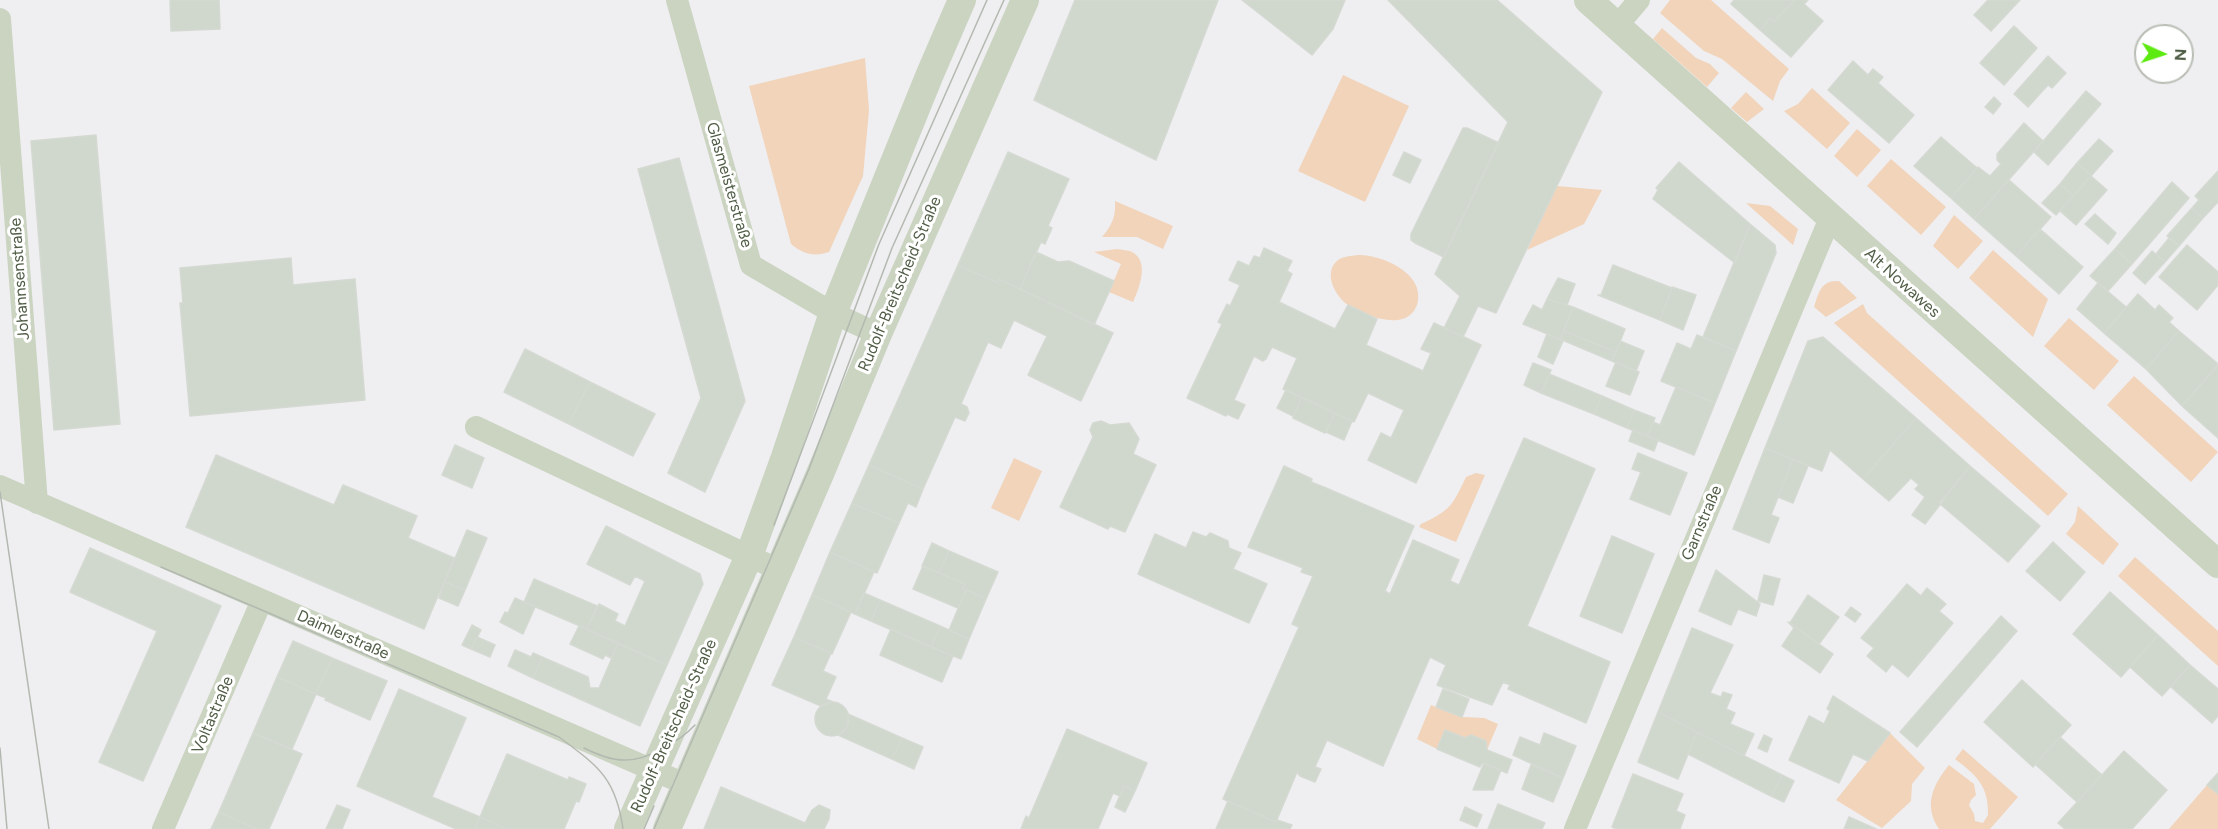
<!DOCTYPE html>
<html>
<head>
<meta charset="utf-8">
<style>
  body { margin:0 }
  #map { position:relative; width:2218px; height:829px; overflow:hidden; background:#efeef1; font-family:Figtree,sans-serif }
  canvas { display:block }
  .north { position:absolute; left:2134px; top:24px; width:60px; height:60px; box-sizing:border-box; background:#fff; border:2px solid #b9beb5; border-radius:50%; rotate:93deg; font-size:16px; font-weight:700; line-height:24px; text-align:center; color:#505d46 }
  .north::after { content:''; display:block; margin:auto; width:21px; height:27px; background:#5dea10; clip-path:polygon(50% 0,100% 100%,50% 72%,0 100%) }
</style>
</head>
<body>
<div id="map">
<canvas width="2218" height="829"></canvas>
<div class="north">N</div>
</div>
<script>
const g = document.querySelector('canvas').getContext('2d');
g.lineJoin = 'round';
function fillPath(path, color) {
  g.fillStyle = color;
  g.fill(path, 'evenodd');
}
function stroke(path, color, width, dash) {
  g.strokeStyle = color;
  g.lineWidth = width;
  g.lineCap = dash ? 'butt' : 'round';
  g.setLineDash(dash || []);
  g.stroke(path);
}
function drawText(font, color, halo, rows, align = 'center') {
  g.font = font + ' Figtree,sans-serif';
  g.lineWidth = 6;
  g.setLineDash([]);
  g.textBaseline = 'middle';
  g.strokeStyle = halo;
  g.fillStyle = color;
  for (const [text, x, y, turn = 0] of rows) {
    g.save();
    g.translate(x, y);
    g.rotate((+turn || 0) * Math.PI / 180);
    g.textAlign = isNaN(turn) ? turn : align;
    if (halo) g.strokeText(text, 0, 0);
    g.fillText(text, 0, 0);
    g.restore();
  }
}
fillPath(new Path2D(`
  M1670 0H1711L1789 69 1780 81 1773 101 1722 59 1704 51 1660 13Z
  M1662 28 1696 58 1710 64 1719 73 1707 87 1653 39Z
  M865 58 869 110 863 176 829 252C814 257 803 254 791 244L749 86Z
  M1343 75 1409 106 1365 202 1298 171Z
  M1812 88 1850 123 1827 149 1784 111 1798 104Z
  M1746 92 1764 109 1747 122 1731 108Z
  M1857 129 1881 150 1857 177 1834 156Z
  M1891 159 1946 207 1921 235 1867 186Z
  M1557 186 1602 190 1584 224 1527 250Z
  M1115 201 1173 226 1163 249 1137 237H1102C1112 225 1116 217 1115 201Z
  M1746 203 1770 206 1798 229 1793 245Z
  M1954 215 1983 241 1958 269 1933 246Z
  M1117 249C1121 250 1128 250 1132 252 1150 261 1139 289 1133 302L1109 292 1121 264 1094 252Z
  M1993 250 2048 299 2033 337 1969 278Z
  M1359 255C1381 255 1423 272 1418 301 1411 334 1366 317 1348 305 1335 296 1323 273 1337 261 1343 256 1351 256 1359 255Z
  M1839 281 1857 298 1826 317 1814 307C1819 292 1821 280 1839 281Z
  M1863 304 1867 313 2068 494 2048 516 1834 323Z
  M2069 318 2119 361 2094 390 2044 346Z
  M2134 376 2218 452 2191 482 2107 405Z
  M1014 458 1042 471 1019 521 991 508Z
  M1476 473 1485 475 1456 542 1419 527 1421 524C1451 510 1452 506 1466 477Z
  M2078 506 2119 544 2103 565 2066 534 2075 522Z
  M2135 557 2218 631V666L2118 576Z
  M1431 705 1462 717 1484 718 1498 724 1487 750 1445 730 1437 749 1417 739Z
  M1890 733 1925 768 1912 784 1911 801 1882 828 1836 800Z
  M1963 749 2018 797 1990 829H1939C1923 805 1933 785 1949 765L1974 784 1976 795 1971 800 1969 805 1974 814 1975 821 1983 823 1988 815C1989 786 1976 775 1955 759Z
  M2207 785 2218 794V829H2169Z`), '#f1d4ba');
const building = new Path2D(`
  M170 0H219L220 29 171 31Z
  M1075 0H1218L1156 160 1034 100Z
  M1242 0H1345L1333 29 1312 55Z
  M1388 0H1497L1602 92 1496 313 1478 306 1463 337 1444 328 1460 296 1435 274 1508 122Z
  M1734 0H1794L1774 22 1770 18 1760 30 1731 4Z
  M1794 0H1808L1804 4 1823 21 1791 57 1760 30 1770 18 1774 22Z
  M1988 0H2020L1991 31 1974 15Z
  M2014 26 2037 48 2004 85 1980 63Z
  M2048 56 2066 73 2052 88 2048 85 2028 107 2014 94Z
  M1853 61 1868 75 1873 69 1883 77 1878 83 1914 115 1889 143 1828 90Z
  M2086 91 2101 104 2048 165 2034 152Z
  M1994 97 2001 104 1993 114 1985 107Z
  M2024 123 2043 141 1974 219 1951 198 1978 167 1990 176 2001 164 1997 160V154Z
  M1463 128H1467L1499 143 1444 257 1415 243 1411 240V234Z
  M96 135 120 424 54 430 31 141Z
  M1941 137 1977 168 1951 198 1914 166Z
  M2099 139 2113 151 2091 176 2077 163Z
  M1008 152 1069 179 1048 226 1052 228 1048 237 1045 244 1041 242 1020 289 999 279 998 283 958 265Z
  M1404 152 1421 160 1410 183 1393 175Z
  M679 158 745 401 705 492 668 473 701 398 638 169Z
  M1679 162 1750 224 1735 263 1653 199 1658 190 1656 188Z
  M2077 163 2091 176 2073 196 2060 184Z
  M2218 171V202L2203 218 2192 208 2199 200 2195 196Z
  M2091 176 2107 190 2076 225 2060 211Z
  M2009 180 2051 217 2016 256 1974 219Z
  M2172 182 2189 198 2132 264 2115 249Z
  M2060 184 2073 196 2056 215 2042 203Z
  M2192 208 2203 218 2179 246 2167 236Z
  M2095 214 2116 233 2108 244 2085 224Z
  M1750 224 1775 245 1776 253 1736 351 1703 337Z
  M2040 229 2083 267 2059 294 2016 256Z
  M2169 238 2179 246 2165 262 2156 254Z
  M2187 245 2218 272V285L2197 310 2159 277Z
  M1264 248 1292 261 1287 271 1292 274 1279 302 1335 329 1348 305 1377 319 1366 345 1423 371 1431 353 1421 349 1434 323 1481 345 1416 483 1368 460 1381 433 1391 438 1404 410 1368 393 1354 422 1283 389 1297 358 1272 347 1266 359 1263 361 1254 356 1234 400 1245 405 1238 419 1227 414 1226 416 1187 398 1222 324 1218 322 1227 304 1230 306 1240 285 1229 280 1238 261 1249 266 1254 256 1260 258Z
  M2115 249 2132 264 2108 291 2090 276Z
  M2152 251 2165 262 2145 284 2133 273Z
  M1036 252 1058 262 1069 261 1114 281 1094 325 1020 289Z
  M291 258 293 285 355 279 365 400 190 416 180 303H183L180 268Z
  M958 265 998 283 999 279 1113 333 1081 401 1028 375 1047 336 1014 320 1001 348 988 342 961 404 967 407 969 413 965 421 955 417 923 489 869 465Z
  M1613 265 1672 288 1660 320 1598 295H1601Z
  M1558 278 1575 284 1567 305 1547 299Z
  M2098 283 2126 307 2104 333 2077 309Z
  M1672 287 1696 295 1683 330 1660 320Z
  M2138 294 2155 310 2159 305 2173 318 2169 322 2179 331 2146 369 2104 333Z
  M1547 299 1573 307 1560 339 1523 324 1533 305 1542 310Z
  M1573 307 1625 329 1616 352 1564 331Z
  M1564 331 1616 352 1612 361 1560 339Z
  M2179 331 2218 364 2182 406 2146 369Z
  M1547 334 1563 341 1553 364 1538 357Z
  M1697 335 1736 351 1715 403 1661 381 1677 343 1691 349Z
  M1823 337 1916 418 1863 479 1830 450 1822 471 1765 448 1808 341Z
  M1620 341 1644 351 1636 371 1612 361Z
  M525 349 590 382 569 424 504 392Z
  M1616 362 1639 372 1630 395 1606 386Z
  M1533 363 1551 370 1541 393 1524 385Z
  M2218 366V438L2182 406Z
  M1549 374 1602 396 1594 414 1541 393Z
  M590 382 655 414 633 456 569 424Z
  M1676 387 1715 403 1694 455 1647 436 1653 422 1660 425Z
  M1286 390 1302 397 1293 416 1277 408Z
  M1602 396 1634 410 1627 428 1594 414Z
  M1302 397 1335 413 1325 433 1293 418Z
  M1634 410 1655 418 1647 436 1627 428Z
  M1335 413 1352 421 1344 440 1326 432Z
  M1916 418 1970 466 1925 524 1912 515 1925 497 1915 489 1919 485 1911 478 1889 501 1863 479Z
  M1101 421 1110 425 1129 423 1139 439 1133 454 1156 465 1125 532 1110 526 1108 529 1060 507 1093 437 1090 430 1093 423Z
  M1633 430 1658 440 1654 451 1629 441Z
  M1524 438 1595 469 1527 626 1610 662 1586 723 1508 689 1510 685 1503 682 1492 705 1437 685 1446 665 1430 657 1383 766 1327 740 1315 767 1321 769 1315 782 1300 776 1297 772 1276 822 1223 799 1299 627 1292 624 1313 576 1301 572 1303 568 1293 564 1248 547 1284 466 1312 479 1311 482 1326 488 1414 526 1385 591 1390 594 1413 540 1459 560 1450 581 1459 585Z
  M455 445 484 458 472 488 442 475Z
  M1765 448 1793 459 1771 515 1779 518 1769 543 1733 529Z
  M1638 453 1687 473 1670 515 1630 499 1641 472 1632 469Z
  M216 455 334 505 343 485 417 516 408 538 454 558 424 629 186 527Z
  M1793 459 1808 466 1793 503 1778 497Z
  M869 465 923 489 916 507 908 503 899 523 852 503Z
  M1970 466 2040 526 2008 562 1939 503Z
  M852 503 899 523 877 573 830 552Z
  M606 526 700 574 703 584 667 665 587 629 599 604 618 614 615 621 625 626 645 581 635 576 630 585 587 564Z
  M467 530 487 538 465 590 445 582Z
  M1193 532 1206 537 1210 533 1228 541 1229 548 1241 553 1233 569 1267 584 1249 623 1138 574 1155 534 1186 548Z
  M1612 536 1654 554 1622 633 1580 616Z
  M2053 542 2085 572 2060 601 2026 571Z
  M932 543 949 551 939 573 922 566Z
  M90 548 221 606 143 781 99 762 157 631 70 592Z
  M949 551 998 572 986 599 962 588 965 584 939 573Z
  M830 552 874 572 855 614 812 595Z
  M923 566 965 584 962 588 966 590 958 608 913 589Z
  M1716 570 1760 604 1756 616 1738 609 1731 625 1699 611Z
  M1764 575 1780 579 1773 605 1758 601Z
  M534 579 597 606 587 629 524 602Z
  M445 582 465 590 458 606 439 598Z
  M1907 584 1921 596 1927 588 1946 604 1939 611 1953 623 1908 677 1892 664 1886 672 1867 656 1874 648 1861 638Z
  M966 590 986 599 969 639 949 630Z
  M2110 592 2158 635 2121 677 2073 634Z
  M864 593 880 600 871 621 855 614Z
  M812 595 851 612 832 654 794 637Z
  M1808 595 1839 617 1819 644 1790 623Z
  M515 598 535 607 523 634 500 622 505 612 508 613Z
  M880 600 940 626 931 647 871 621Z
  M1851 607 1861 614 1855 622 1845 615Z
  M2001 616 2017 631 1917 747 1900 732Z
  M1788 622 1833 654 1820 673 1782 646 1794 628Z
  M472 625 481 630 471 649 462 645Z
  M579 626 618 644 611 658 605 655 603 659 570 644Z
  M940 626 969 639 961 659 931 647Z
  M1692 628 1733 645 1710 693 1721 697 1723 692 1732 695 1726 709 1735 713 1730 724 1754 734 1744 756 1658 712Z
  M891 629 953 656 942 682 880 655Z
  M2158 635 2190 665 2162 696 2130 667Z
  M477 637 495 645 490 657 471 649Z
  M794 637 831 653 823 671 836 677 826 699 833 702 821 706 772 685Z
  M293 641 332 658 316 694 277 677Z
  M618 644 667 665 640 726 533 678 542 657 588 677 590 688H599Z
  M515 650 531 657 533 653 542 657 533 678 508 666Z
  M332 658 387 681 370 720 325 700 326 698 316 694Z
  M2190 665 2218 689V716L2212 723 2171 687Z
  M277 677 316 694 292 749 253 733Z
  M2022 680 2071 725 2033 767 1984 722Z
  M399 689 466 718 432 797 480 817 475 829H456L357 786Z
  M1443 689 1469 699 1462 717 1436 707Z
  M1833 696 1890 733 1868 761 1853 754 1839 783 1789 760 1809 716 1824 724 1830 711 1827 709Z
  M815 719a17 17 0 1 1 34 0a17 17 0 1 1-34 0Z
  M1658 712 1697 732 1678 779 1638 762Z
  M848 714 902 738 892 759 838 735 847 727Z
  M1067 729 1147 763 1135 791 1124 786 1120 796 1113 793 1098 829H1021L1026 816 1029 818Z
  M1445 730 1465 738 1471 735 1486 741 1487 750 1512 760 1507 773 1482 763 1480 767 1437 749Z
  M1697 732 1782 775 1771 796 1688 754Z
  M253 733 302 754 269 829H257L219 812Z
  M1544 733 1576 746 1563 778 1513 755 1520 737 1540 745Z
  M1764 735 1772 739 1767 752 1758 748Z
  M2060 737 2102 775 2077 802 2035 764Z
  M902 738 923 747 914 769 892 759Z
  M2124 751 2167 790 2132 829H2065L2058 823Z
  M507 754 568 780 569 777 586 784 579 802 576 801 564 829H507L480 817Z
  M1484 763 1501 770 1493 790H1473Z
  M1531 765 1563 778 1553 802 1522 789Z
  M2218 773V794L2207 785Z
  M1633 774 1683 794 1676 811 1685 815 1680 829H1617L1612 827Z
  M1782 775 1794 781 1784 802 1771 796Z
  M1124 786 1135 791 1125 812 1115 807Z
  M721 787 805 823 812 810 819 805 830 810 829 819 824 829H704Z
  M1228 801 1276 822 1277 820 1292 825 1290 829H1216Z
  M1498 804 1545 823 1542 829H1488Z
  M337 805 350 810 342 829H326Z
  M1465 807 1482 815 1477 827 1460 820Z
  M219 812 257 829H211Z
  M480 817 507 829H475Z
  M1849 817 1876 829H1844Z`);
fillPath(building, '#d0d7cd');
stroke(building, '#d4dad2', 1.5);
stroke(new Path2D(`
  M677 0 751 265 833 313 878 334
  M0 19 37 503
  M1617 26 1639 0
  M476 427 779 570
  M0 486 685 784
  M163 829 262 600
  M1575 829 1830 218`), '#cad4c1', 22);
stroke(new Path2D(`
  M1588 0 2218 564
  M628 829 749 556 785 457 833 313 930 74 962 0
  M667 829 820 474 878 334 1025 0`), '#cad4c1', 28);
stroke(new Path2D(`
  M0 492 49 829
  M774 525 879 244 987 0
  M161 567 559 737C598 766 616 778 623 829
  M0 748 7 829
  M584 748C596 754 610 760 624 760 647 761 680 741 695 725
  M644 829 654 806
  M654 829 809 469 892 248 1004 0`), '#b3b9b0', 1.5);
drawText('16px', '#505d46', '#fff', [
  ["Glasmeisterstraße",729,185,74],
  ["Johannsenstraße",20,279,-94],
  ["Alt Nowawes",1902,283,42],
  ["Rudolf-Breitscheid-Straße",900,284,-67],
  ["Garnstraße",1702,523,-67],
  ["Daimlerstraße",343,635,24],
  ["Voltastraße",213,715,-67],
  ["Rudolf-Breitscheid-Straße",674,726,-66]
]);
</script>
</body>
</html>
